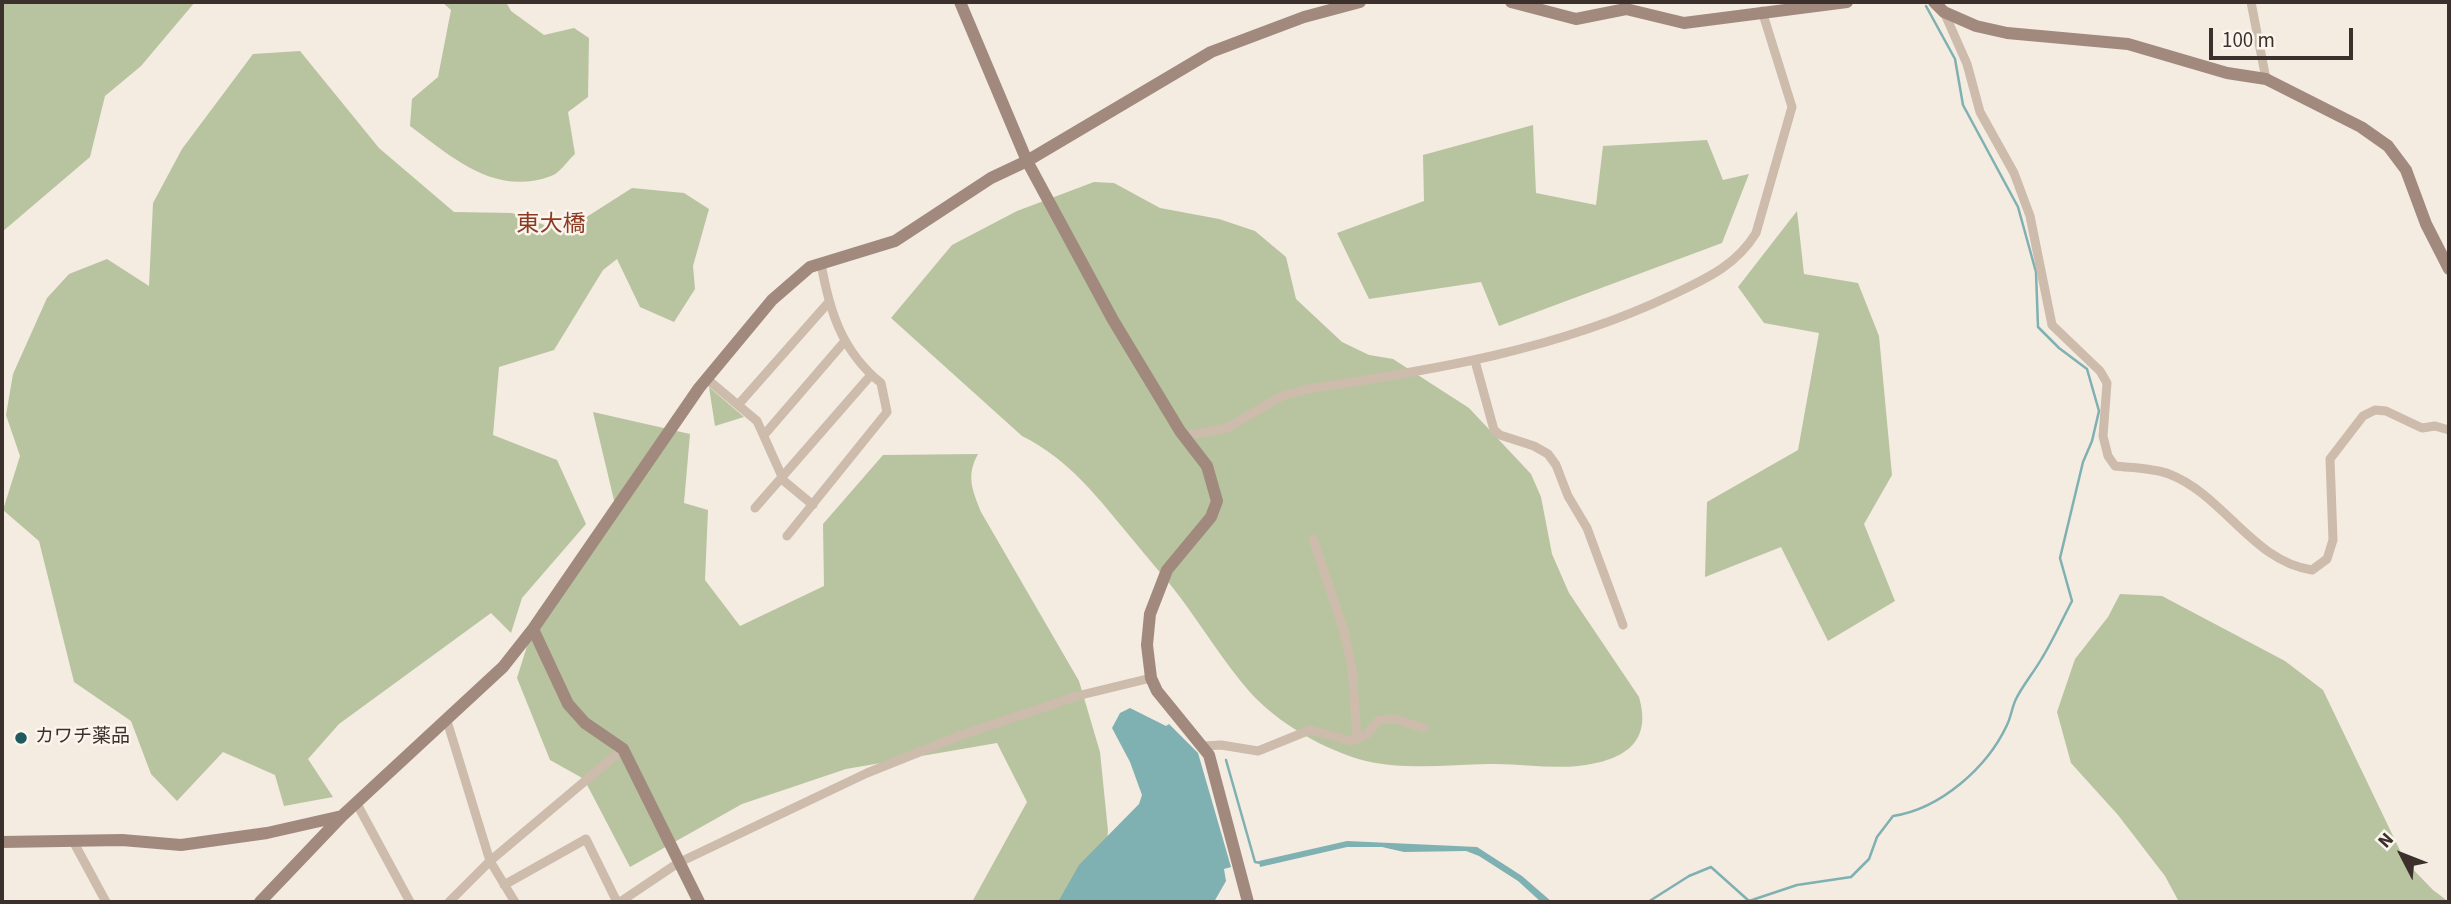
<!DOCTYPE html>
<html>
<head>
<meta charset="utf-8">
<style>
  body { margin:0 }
  #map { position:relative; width:2451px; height:904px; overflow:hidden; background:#f4ebe1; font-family:"Source Sans 3",sans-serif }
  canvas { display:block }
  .frame { position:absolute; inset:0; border:4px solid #3b302b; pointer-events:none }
  .north { position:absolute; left:2367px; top:820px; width:70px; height:70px; -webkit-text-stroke:5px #fbf5ee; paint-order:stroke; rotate:312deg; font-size:19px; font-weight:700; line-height:28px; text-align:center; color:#3b302b }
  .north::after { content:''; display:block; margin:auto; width:24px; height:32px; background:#3b302b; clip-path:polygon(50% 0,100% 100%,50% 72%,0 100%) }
  .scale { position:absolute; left:2209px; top:28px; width:144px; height:32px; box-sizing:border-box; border:4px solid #3b302b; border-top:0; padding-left:9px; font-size:21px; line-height:24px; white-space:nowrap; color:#3b302b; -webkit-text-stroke:5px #fbf5ee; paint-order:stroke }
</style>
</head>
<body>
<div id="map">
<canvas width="2451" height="904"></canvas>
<div class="frame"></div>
<div class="north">N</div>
<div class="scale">100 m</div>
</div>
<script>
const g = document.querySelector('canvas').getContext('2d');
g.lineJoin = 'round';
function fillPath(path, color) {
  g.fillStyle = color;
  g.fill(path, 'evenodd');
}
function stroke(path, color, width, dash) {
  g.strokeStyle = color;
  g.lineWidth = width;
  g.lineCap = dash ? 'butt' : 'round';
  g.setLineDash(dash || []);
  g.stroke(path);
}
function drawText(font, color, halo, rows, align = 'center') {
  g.font = font + ' "Source Sans 3","Noto Sans JP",sans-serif';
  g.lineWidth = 5;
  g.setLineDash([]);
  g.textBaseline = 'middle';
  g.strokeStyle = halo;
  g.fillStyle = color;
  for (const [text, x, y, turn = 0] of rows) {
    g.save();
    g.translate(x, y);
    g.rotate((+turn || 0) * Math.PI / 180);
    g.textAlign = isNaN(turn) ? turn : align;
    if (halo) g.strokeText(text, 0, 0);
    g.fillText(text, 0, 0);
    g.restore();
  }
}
fillPath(new Path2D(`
  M2 2H195L141 66 105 96 90 157 2 232Z
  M442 2H506L511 11 544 35 574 28 589 38 588 97 568 112 575 154C568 160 560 173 551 176 495 197 452 157 410 126L412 99 438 77 451 10Z
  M300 51 379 148 454 212 512 213 563 232 632 188 684 193 709 209 693 266 695 289 674 322 640 307 617 259 603 270 554 350 499 367 493 435 557 460 586 524 522 598 511 633 491 613 339 724 308 759 333 797 284 806 275 775 223 752 177 801 151 774 131 721 74 682 39 541 3 510 20 456 6 415 13 374 47 298 69 274 107 259 149 286 153 203 182 149 253 54Z
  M1533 125 1536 193 1596 205 1603 146 1707 140 1723 180 1749 174 1722 243 1499 326 1481 282 1369 299 1337 233 1424 201 1423 155Z
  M1094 182 1114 183 1160 208 1219 219 1255 231 1286 257 1296 299 1342 342 1369 355 1393 359 1469 408 1531 474 1541 497 1552 554 1569 593 1639 697C1653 745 1621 761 1578 766 1549 769 1518 763 1488 764 1449 765 1405 770 1366 761 1326 751 1277 723 1249 691 1224 662 1203 628 1180 597 1165 577 1148 559 1133 540 1099 499 1069 459 1022 436L891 318 952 245 1017 211Z
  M1797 211 1804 274 1858 283 1879 336 1892 475 1864 524 1895 601 1828 641 1781 547 1705 577 1707 502 1798 450 1819 333 1764 323 1738 287Z
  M709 387 744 417 715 426Z
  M593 412 690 434 684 503 708 510 705 580 740 626 824 586 823 524 883 455 978 454C966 476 972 489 981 512L1079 681 1100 752 1108 831 1106 849 1071 902H972L1027 802 997 743 846 769 742 804 630 867 584 779 550 760 517 678 538 611 617 513Z
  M2120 594 2162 596 2285 661 2323 690 2405 861 2433 890 2449 902H2179L2165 876 2118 815 2071 763 2057 712 2075 659 2108 617Z`), '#b8c4a0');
fillPath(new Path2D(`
  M1130 708 1166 726 1169 724 1198 753 1231 867 1224 869 1226 881 1214 902H1058L1079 865 1139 804 1142 795 1130 762 1112 728 1120 713Z
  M1347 841 1477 847 1522 876 1552 902H1541L1518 881 1479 856 1466 851 1404 852 1382 847H1347L1260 867 1259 861Z`), '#7fb0b2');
stroke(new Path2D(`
  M1226 760 1255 862 1261 863
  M1648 902 1689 876 1711 867 1749 901 1797 885 1851 877 1869 859 1877 837 1893 816C1940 809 1987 768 2007 725 2011 717 2012 707 2016 699 2023 685 2034 672 2042 658 2053 640 2062 620 2072 601L2060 558 2083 462 2092 441 2099 411 2087 369 2059 348 2038 327 2036 272 2018 207 1963 105 1955 59 1926 6`), '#7fb0b2', 2.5);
stroke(new Path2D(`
  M2251 2 2266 79
  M1944 12 1967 64 1980 112 2014 173 2030 216 2052 325 2100 371 2107 383 2103 436 2108 456 2115 466C2132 468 2153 468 2169 474 2224 495 2252 561 2312 570L2327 559 2333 540 2330 459 2363 416 2375 410 2386 411 2422 428 2435 426 2449 430
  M1475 361 1494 430 1500 435 1534 446 1548 454 1556 465 1568 496 1587 528 1623 625
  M707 379 757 421 784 481 813 505
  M738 405 828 303
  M764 435 845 341
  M1184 436 1227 428 1282 396 1308 389C1433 370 1557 350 1672 295 1705 279 1736 266 1756 233L1792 107 1762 11
  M755 508 871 375
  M787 536 887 412 881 383C842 352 829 310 821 263
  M1313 539 1344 631 1352 668 1357 739
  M447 721 490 861 515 902
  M1204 746 1221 745 1258 751 1310 730 1351 741 1366 735 1379 720 1394 719 1424 728
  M357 804 410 902
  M73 841 106 902
  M504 885 586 839 617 902
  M449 902 490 861 623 749
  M620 902 678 863 867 773 962 735 1077 696 1151 678`), '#cdbbac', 9);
stroke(new Path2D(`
  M960 2 1027 161 1113 320 1180 431 1207 466 1217 501 1211 517 1167 570 1150 614 1147 645 1151 678 1157 691 1209 755 1248 902
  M1511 2 1576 19 1626 9 1684 23 1847 2
  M1934 2 1944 12 1976 26 2007 33 2128 44 2227 73 2266 79 2361 127 2388 146 2406 170 2426 224 2449 269
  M533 629 568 704 585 723 623 749 699 902
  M2 842 122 840 181 845 267 833 342 816
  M260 902 342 816 503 667 533 629 699 388 772 300 810 267 895 241 991 178 1027 161 1211 52 1304 17 1360 2`), '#a18a7d', 12);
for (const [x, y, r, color] of [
  [21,738,7,"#1f5a5e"]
]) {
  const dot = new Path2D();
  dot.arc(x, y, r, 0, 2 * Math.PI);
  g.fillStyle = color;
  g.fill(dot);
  stroke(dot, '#fbf5ee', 2.5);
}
drawText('19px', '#3b302b', '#fbf5ee', [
  ["カワチ薬品",35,738]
], 'left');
drawText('23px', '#8c3b22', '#fbf5ee', [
  ["東大橋",551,226]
]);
</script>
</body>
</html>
